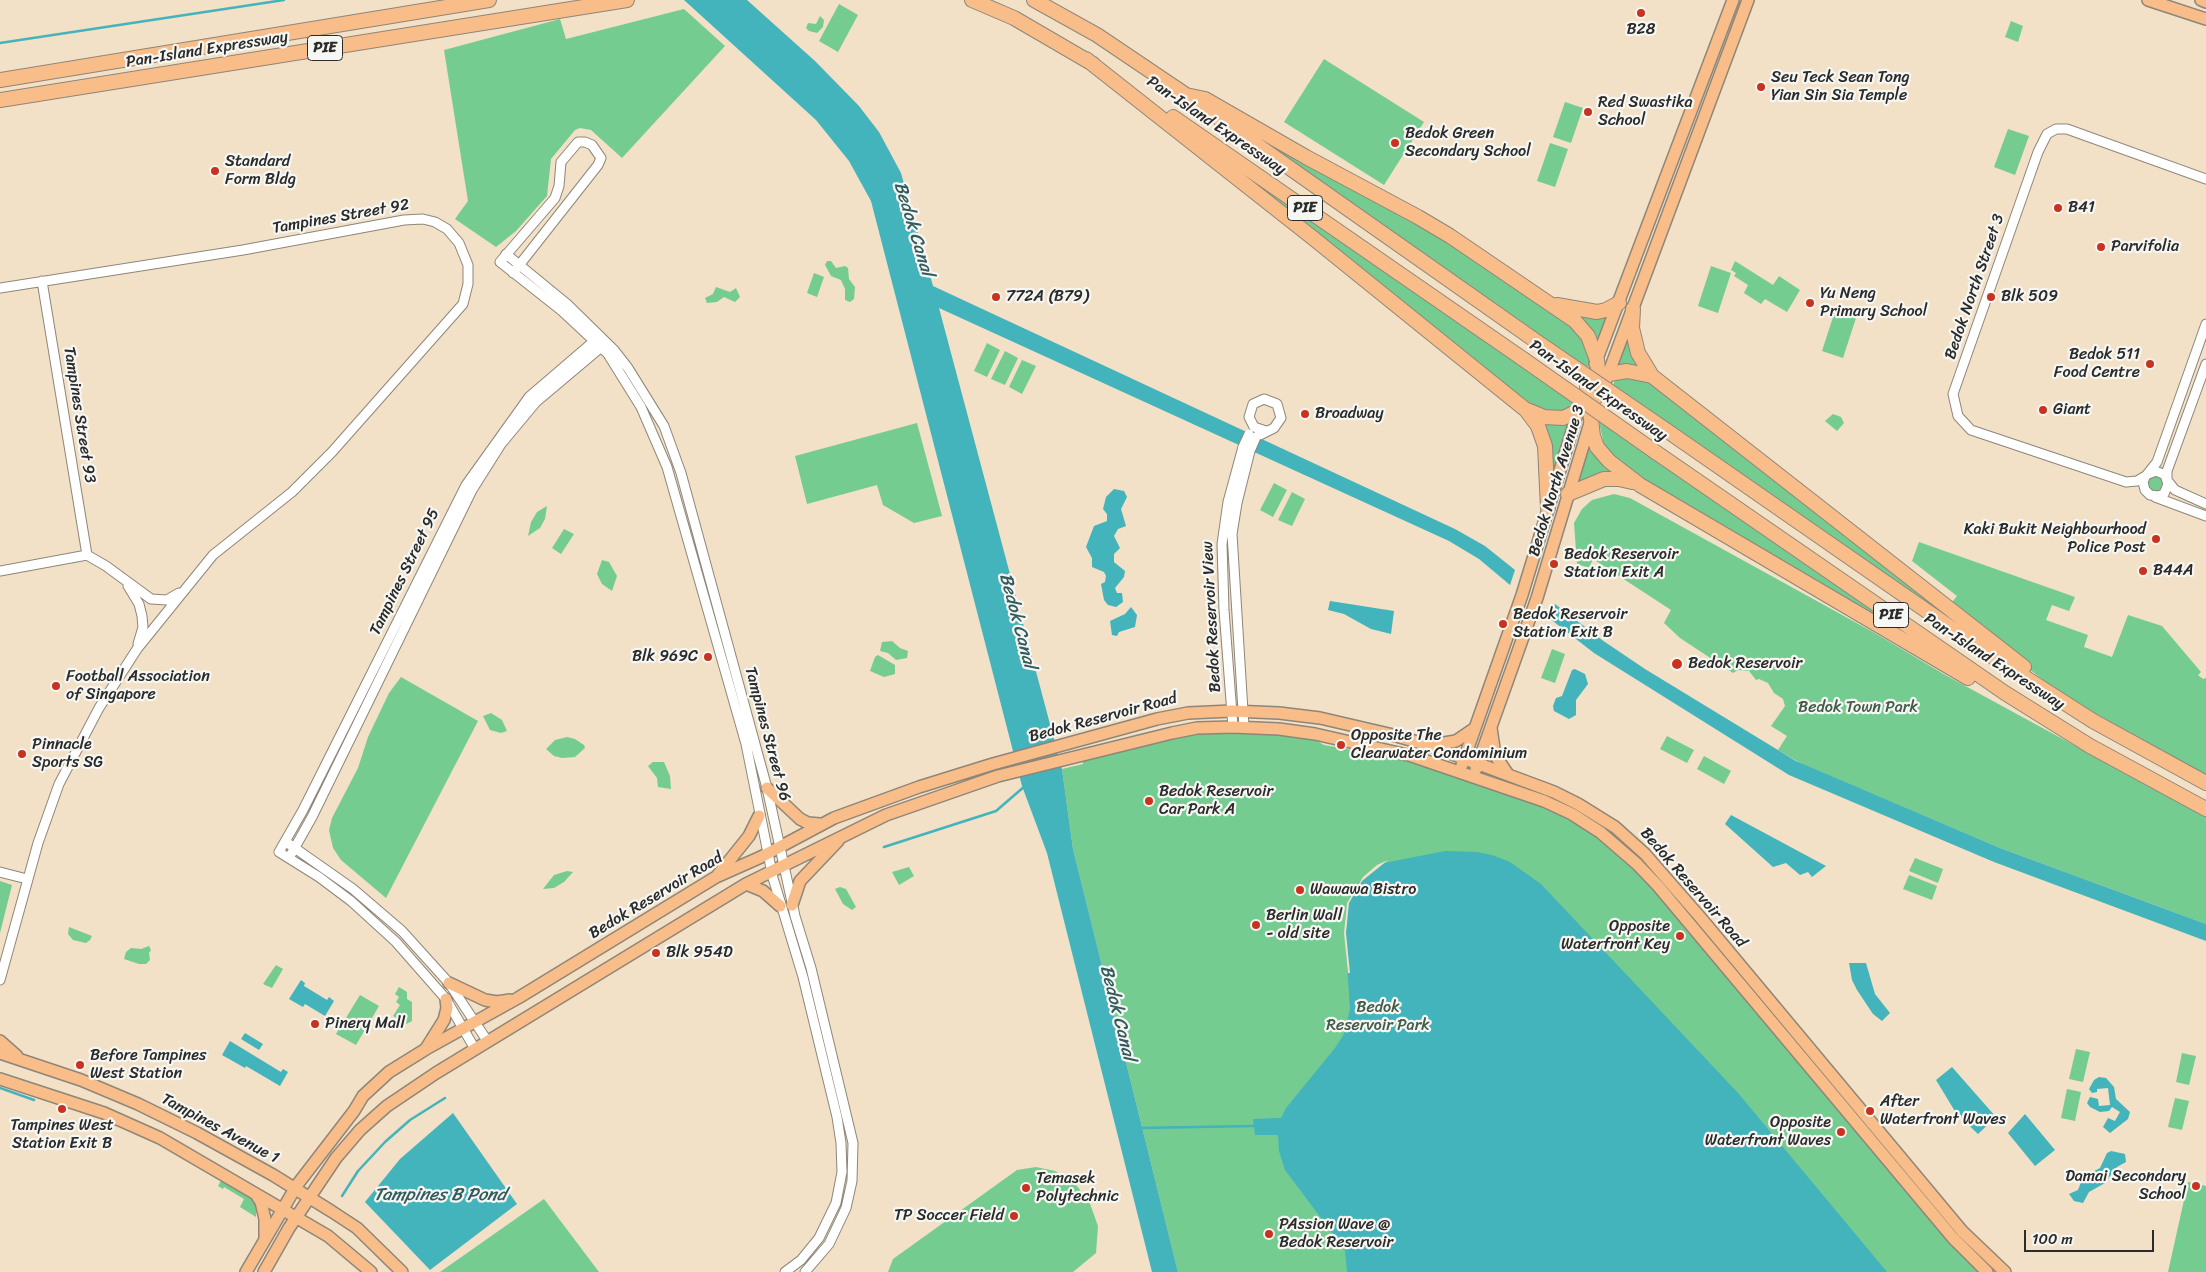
<!DOCTYPE html>
<style>
body{margin:0}
#map{position:relative;width:2206px;height:1272px;overflow:hidden;background:#f2e0c7;font-family:Sriracha,sans-serif}
canvas{display:block}
.scale{position:absolute;left:2024px;top:1230px;width:130px;height:22px;box-sizing:border-box;border:2px solid #2b2b2b;border-top:0;padding-left:6px;font-size:15px;line-height:18px;white-space:nowrap;color:#2b2b2b;-webkit-text-stroke:4px #f6f6f2;paint-order:stroke}
</style>
<div id="map">
<canvas width="2206" height="1272"></canvas>
<div class="scale">100 m</div>
</div>
<script>
const g = document.querySelector('canvas').getContext('2d');
g.lineJoin = 'round';
function fillPath(path, color) {
  g.fillStyle = color;
  g.fill(path, 'evenodd');
}
function toPath(rows) {
  const path = new Path2D();
  for (const r of rows) {
    path.moveTo(r[0], r[1]);
    for (let i = 2; i < r.length; i += 2) path.lineTo(r[i], r[i + 1]);
  }
  return path;
}
function trace(path, color, width, dash) {
  g.strokeStyle = color;
  g.lineWidth = width;
  g.lineCap = dash ? 'butt' : 'round';
  g.setLineDash(dash || []);
  g.stroke(path);
}
function drawText(font, color, halo, rows, align = 'center') {
  g.font = font + ' Sriracha,sans-serif';
  g.lineWidth = 4.5;
  g.setLineDash([]);
  g.textBaseline = 'middle';
  g.strokeStyle = halo;
  g.fillStyle = color;
  for (const [text, x, y, turn = 0] of rows) {
    g.save();
    g.translate(x, y);
    g.rotate((+turn || 0) * Math.PI / 180);
    g.textAlign = isNaN(turn) ? turn : align;
    if (halo) g.strokeText(text, 0, 0);
    g.fillText(text, 0, 0);
    g.restore();
  }
}
fillPath(toPath([
 [839,4,858,15,838,52,819,41],
 [684,9,725,46,622,158,591,130,580,128,575,130,551,159,547,196,516,231,496,247,455,219,468,201,444,50,560,19,566,39],
 [820,16,824,20,823,27,817,33,809,31,806,28,808,23,816,24],
 [2011,21,2023,26,2018,42,2005,37],
 [1324,59,1424,122,1384,185,1284,122],
 [1141,95,1576,397,1572,406,1577,412,1549,506,1538,426],
 [1205,100,1569,308,1618,303,1584,374],
 [1565,102,1583,108,1571,143,1553,137],
 [2008,129,2029,136,2015,175,1994,167],
 [1550,143,1568,149,1555,187,1537,181],
 [827,261,831,261,836,268,845,266,848,268,849,279,855,287,854,299,850,302,845,300,845,289,841,280,831,276,825,265],
 [1735,261,1773,285,1779,276,1800,290,1787,312,1765,299,1761,304,1744,293,1748,285,1734,276,1736,273,1731,270],
 [1711,266,1731,273,1718,313,1698,306],
 [814,273,824,277,817,297,807,293],
 [716,287,730,292,736,288,740,297,735,302,724,297,717,302,707,303,705,298,713,294],
 [1633,310,1642,363,1893,566,2091,719,1610,392,1618,373,1609,374],
 [1835,311,1856,318,1843,358,1822,351],
 [987,343,1000,350,987,377,974,371],
 [1005,351,1018,358,1005,385,991,379],
 [1022,360,1036,366,1022,394,1009,387],
 [1833,414,1841,417,1844,423,1837,431,1825,421],
 [1602,415,1989,689,1847,606,1626,480,1568,494,1590,424,1597,447,1603,440,1599,422],
 [917,423,942,516,914,523,883,505,877,485,807,504,795,456],
 [2161,473,2167,490,2150,495,2144,478],
 [1274,483,1287,490,1273,517,1260,510],
 [1292,492,1305,499,1292,526,1278,520],
 [1614,494,1630,498,1873,632,1947,676,2206,817,2206,924,2000,848,1802,764,1778,750,1787,736,1771,726,1785,706,1783,699,1774,693,1768,683,1759,679,1756,680,1749,671,1738,670,1733,673,1680,638,1664,623,1671,610,1593,559,1589,568,1577,564,1574,523,1582,509,1592,500],
 [547,506,545,519,540,528,528,536,531,522,537,512],
 [564,529,574,534,561,554,552,548],
 [1919,542,2075,597,2069,611,2052,605,2046,620,2088,635,2084,647,2112,657,2128,615,2162,626,2201,672,2198,675,2203,679,2206,678,2206,779,2094,720,1949,606,1957,596,1912,561],
 [602,560,609,562,617,576,612,591,602,584,597,574],
 [892,641,900,648,908,651,907,658,896,660,888,653,880,651,882,642],
 [1552,649,1565,654,1555,683,1541,678],
 [878,655,895,665,895,674,884,677,870,671,875,657],
 [401,677,478,721,386,898,341,860,333,848,329,830,332,818,358,768,368,737,389,693],
 [491,713,502,720,507,731,501,733,490,730,483,716],
 [1232,730,1309,736,1324,745,1364,752,1388,752,1570,816,1597,834,1636,869,1951,1245,1980,1272,1178,1272,1073,849,1062,769,1083,764,1082,758,1173,736],
 [1667,736,1694,750,1687,763,1660,749],
 [567,737,575,739,584,745,585,748,575,757,562,758,554,756,546,749,555,740],
 [1704,756,1731,771,1724,784,1697,769],
 [653,762,664,762,670,776,671,789,658,787,657,778,648,766],
 [1915,858,1943,869,1938,883,1909,871],
 [909,867,914,876,899,885,892,872],
 [567,871,573,872,564,882,554,888,543,889,554,875],
 [1909,875,1937,886,1932,900,1903,889],
 [0,881,12,885,0,933],
 [840,887,846,889,856,907,852,910,843,904,835,889],
 [69,927,92,936,90,940,86,943,73,940,68,934],
 [149,946,151,950,149,953,150,960,146,964,139,964,124,959,126,952,131,948,141,949],
 [276,965,283,969,272,988,263,984],
 [399,987,407,992,407,999,412,1002,412,1021,406,1024,393,1016,400,1005,396,1002,399,997,395,994],
 [360,995,379,1006,356,1045,336,1034],
 [2076,1049,2090,1052,2083,1082,2069,1079],
 [2182,1053,2196,1056,2189,1085,2176,1082],
 [2067,1089,2081,1092,2075,1121,2061,1118],
 [2175,1098,2189,1101,2182,1130,2168,1127],
 [1036,1167,1055,1171,1072,1180,1089,1201,1098,1226,1096,1253,1073,1272,888,1272,893,1259,1017,1170],
 [221,1181,256,1201,256,1217,240,1207,244,1199,224,1187,223,1189,218,1186],
 [2188,1182,2206,1186,2206,1272,2168,1272],
 [544,1199,599,1272,440,1272]
]), '#75cc91');
fillPath(toPath([
 [684,0,747,0,815,61,859,106,879,132,901,173,933,286,1455,529,1485,546,1515,570,1510,585,1479,559,1449,541,939,308,1062,769,1073,849,1178,1272,1152,1272,1047,853,1022,786,871,201,849,161,816,120],
 [1114,489,1124,491,1127,497,1121,509,1126,526,1118,529,1114,536,1120,548,1114,554,1114,562,1125,571,1124,577,1115,588,1117,593,1122,593,1123,602,1116,607,1108,605,1104,600,1101,584,1105,582,1106,576,1104,572,1092,567,1092,558,1086,547,1094,526,1107,521,1107,514,1103,509,1106,497],
 [1330,601,1394,611,1391,634,1371,629,1344,614,1328,610],
 [1555,604,1602,640,1645,669,1796,761,2000,848,2206,924,2206,941,1994,862,1789,775,1594,653,1549,618],
 [1131,607,1137,615,1135,627,1119,632,1117,636,1112,635,1110,621,1125,614],
 [1575,669,1585,674,1588,684,1576,700,1576,715,1569,719,1554,711,1553,706,1556,698,1562,696,1572,670],
 [1731,815,1826,866,1812,877,1808,872,1800,875,1786,863,1773,867,1725,824],
 [1445,851,1476,852,1492,855,1510,862,1541,884,1738,1093,1887,1272,1347,1272,1345,1250,1285,1170,1279,1151,1278,1135,1255,1135,1253,1119,1281,1118,1286,1108,1335,1048,1344,1034,1350,1009,1345,934,1347,903,1359,882,1384,863],
 [1849,963,1866,963,1875,994,1890,1013,1882,1021,1873,1014,1857,990,1852,980],
 [301,980,305,983,304,986,327,1000,329,997,334,1001,325,1016,305,1004,303,1007,289,999],
 [245,1033,263,1044,259,1050,241,1039],
 [230,1041,281,1072,283,1069,288,1072,280,1086,246,1066,245,1068,222,1055],
 [1952,1067,1996,1117,1978,1134,1956,1113,1936,1080],
 [2099,1077,2106,1078,2114,1087,2116,1099,2130,1112,2128,1119,2110,1133,2103,1127,2108,1118,2115,1121,2120,1112,2112,1107,2109,1111,2100,1112,2090,1107,2087,1103,2090,1097,2098,1099,2099,1106,2110,1105,2108,1088,2097,1089,2097,1092,2092,1093,2089,1089,2094,1080],
 [453,1113,517,1204,430,1270,365,1202,400,1159],
 [2025,1114,2055,1150,2035,1166,2008,1133],
 [2111,1151,2125,1154,2126,1162,2117,1167,2105,1183,2089,1192,2083,1203,2074,1201,2069,1194,2078,1190,2083,1177,2100,1168,2107,1153]
]), '#43b3bc');
fillPath(toPath([
 [1388,860,1362,881,1349,903,1346,933,1350,973,1348,973,1344,933,1347,903,1363,877,1377,865]
]), '#f2e0c7');
trace(toPath([
 [0,43,284,0],
 [884,847,996,811,1025,786],
 [0,1088,34,1100],
 [1140,1128,1254,1126],
 [342,1196,358,1171,385,1142,410,1120,445,1098]
]), '#43b3bc', 2.5);
const minor = toPath([
 [506,254,567,304,614,350,628,368,664,426,681,473,767,788,795,916,811,968,853,1143,852,1181,846,1208,829,1244,805,1272],
 [513,273,598,165,601,158,592,145,585,142,578,142,561,162,559,186,555,198,500,262,562,311,608,354,641,407,667,467,746,744,773,878,803,977,837,1117,841,1143,842,1172,836,1203,819,1238,801,1260,785,1272],
 [42,281,87,555],
 [0,288,243,250,404,220,423,219,435,222,447,229,459,243,468,265,468,284,463,304,332,452,292,492,213,555,137,649,99,708,59,784,38,843,0,980],
 [1256,437,1274,428,1281,418,1277,404,1264,399,1253,404,1249,417,1254,427,1266,431],
 [2148,474,2156,471,2165,475,2168,484,2164,494,2158,496,2150,495,2145,490,2143,482,2145,477,2157,462,2206,324],
 [2147,475,2137,481,2126,482,1971,430,1958,416,1953,394,2038,152,2047,134,2056,129,2067,129,2206,179],
 [2167,479,2167,471,2206,364],
 [2167,480,2175,490,2206,504],
 [2155,497,2206,516],
 [0,571,87,555,106,566,151,599,167,600,179,593],
 [128,586,139,604,142,616,143,627,138,644],
 [1233,727,1224,610,1222,544,1228,502,1243,447],
 [1244,727,1232,534,1237,503,1250,451],
 [289,844,353,889,402,931,449,983,488,1042],
 [289,858,312,817,472,490,501,444,536,402,606,343],
 [0,872,27,879],
 [475,1049,446,999,396,942,351,901,319,877,279,852,303,810,466,485,529,397,599,337]
]);
const major = toPath([
 [2148,0,2206,19],
 [2201,0,2206,2],
 [1595,364,1733,0],
 [1606,380,1748,0],
 [1491,728,1495,755,1507,773],
 [1432,745,1456,741,1475,728],
 [1462,765,1522,595,1579,408],
 [1476,769,1537,598,1590,423],
 [767,788,800,819,808,823,820,824],
 [717,876,749,836,759,816],
 [746,884,763,891,780,906],
 [792,905,800,881,838,841],
 [449,983,485,1000,497,1002,510,1000],
 [0,1041,17,1056],
 [427,1047,444,1020,447,1008,446,999],
 [0,1053,81,1080,138,1104,197,1133,273,1175,331,1211,357,1228,402,1272],
 [0,1079,104,1113,160,1138,328,1236,371,1272],
 [257,1196,261,1202,265,1219,265,1238],
 [246,1272,297,1185,354,1111,363,1096,389,1072,426,1049,518,998,716,877,761,857,834,818,919,787,993,764,1157,719,1188,713,1232,711,1279,713,1320,718,1389,734,1428,745,1554,792,1578,804,1615,827,1645,854,1700,917,1962,1231,2005,1272],
 [264,1272,289,1228,336,1158,360,1130,387,1106,436,1073,746,884,886,815,998,776,1172,733,1197,728,1233,727,1279,729,1315,734,1412,756,1544,801,1572,814,1600,832,1637,864,1658,886,1953,1238,1987,1272]
]);
const highway = toPath([
 [972,0,1014,18,1093,64],
 [1034,0,1097,35,1186,95,1533,339],
 [1086,59,1313,238,1526,410,1538,426,1545,446,1548,508],
 [0,80,489,0],
 [1186,95,1205,99,1306,157,1418,217,1450,236,1575,321,1588,336,1597,360,1601,393,1578,411,1563,418,1544,417,1527,410],
 [0,100,627,0],
 [1173,117,1523,359],
 [1557,305,1597,312,1606,310,1619,303],
 [1633,309,1632,328,1638,353,1652,376,2024,667],
 [1652,376,1627,371,1609,374,1587,386,1593,436,1597,447,1609,461,1640,485,1968,678],
 [1666,430,1993,657,2093,721,2206,783],
 [1654,451,2005,693,2090,746,2206,809],
 [1568,494,1604,479,1619,479,1632,482]
]);
trace(minor, '#8e8679', 11);
trace(major, '#8e8679', 14);
trace(highway, '#8e8679', 16);
trace(minor, '#fff', 9);
trace(major, '#f8bd89', 11);
trace(highway, '#f8bd89', 14);
const minorBridge = toPath([
 [1243,447,1249,434],
 [1250,451,1256,437]
]);
const highwayBridge = toPath([
 [1533,339,1666,430],
 [1523,359,1654,451]
]);
trace(minorBridge, '#8e8679', 11, []);
trace(highwayBridge, '#8e8679', 16, []);
trace(minorBridge, '#fff', 9);
trace(highwayBridge, '#f8bd89', 14);
for (const [x, y, r, color] of [
 [1641,13,5,"#c8321e"],
 [1761,87,5,"#c8321e"],
 [1588,112,5,"#c8321e"],
 [1395,143,5,"#c8321e"],
 [215,171,5,"#c8321e"],
 [2058,208,5,"#c8321e"],
 [2101,247,5,"#c8321e"],
 [996,297,5,"#c8321e"],
 [1991,297,5,"#c8321e"],
 [1810,303,5,"#c8321e"],
 [2150,364,5,"#c8321e"],
 [2043,410,5,"#c8321e"],
 [1305,414,5,"#c8321e"],
 [2156,539,5,"#c8321e"],
 [1554,564,5,"#c8321e"],
 [2143,571,5,"#c8321e"],
 [1503,624,5,"#c8321e"],
 [708,657,5,"#c8321e"],
 [1677,664,6,"#c8321e"],
 [56,686,5,"#c8321e"],
 [1341,745,5,"#c8321e"],
 [22,754,5,"#c8321e"],
 [1149,801,5,"#c8321e"],
 [1300,890,5,"#c8321e"],
 [1256,925,5,"#c8321e"],
 [1680,936,5,"#c8321e"],
 [656,953,5,"#c8321e"],
 [315,1024,5,"#c8321e"],
 [80,1065,5,"#c8321e"],
 [62,1109,5,"#c8321e"],
 [1870,1111,5,"#c8321e"],
 [1841,1132,5,"#c8321e"],
 [2196,1186,5,"#c8321e"],
 [1026,1188,5,"#c8321e"],
 [1014,1216,5,"#c8321e"],
 [1269,1234,5,"#c8321e"]
]) {
  const dot = new Path2D();
  dot.arc(x, y, r, 0, 2 * Math.PI);
  g.fillStyle = color;
  g.fill(dot);
  trace(dot, '#f6f6f2', 2);
}
for (const [x, y, w] of [
 [325,48,35],
 [1305,208,35],
 [1891,615,35]
]) {
  const box = new Path2D();
  box.roundRect(x - w / 2, y - 12.5, w, 25, 4);
  g.fillStyle = '#f6f6f2';
  g.fill(box);
  trace(box, '#2b2b2b', 1);
}
drawText('bold 15px', '#2b2b2b', null, [
 ["PIE",325,48],
 ["PIE",1305,208],
 ["PIE",1891,615]
]);
drawText('16px', '#2b2b2b', '#f6f6f2', [
 ["B28",1641,30,"center"],
 ["Seu Teck Sean Tong",1771,78],
 ["Yian Sin Sia Temple",1771,96],
 ["Red Swastika",1598,103],
 ["School",1598,121],
 ["Bedok Green",1405,134],
 ["Secondary School",1405,152],
 ["Standard",225,162],
 ["Form Bldg",225,180],
 ["B41",2068,208],
 ["Parvifolia",2111,247],
 ["Yu Neng",1820,294],
 ["Primary School",1820,312],
 ["772A (B79)",1006,297],
 ["Blk 509",2001,297],
 ["Bedok 511",2140,355,"right"],
 ["Food Centre",2140,373,"right"],
 ["Giant",2053,410],
 ["Broadway",1315,414],
 ["Kaki Bukit Neighbourhood",2146,530,"right"],
 ["Police Post",2146,548,"right"],
 ["Bedok Reservoir",1564,555],
 ["Station Exit A",1564,573],
 ["B44A",2153,571],
 ["Bedok Reservoir",1513,615],
 ["Station Exit B",1513,633],
 ["Blk 969C",698,657,"right"],
 ["Bedok Reservoir",1688,664],
 ["Football Association",66,677],
 ["of Singapore",66,695],
 ["Opposite The",1351,736],
 ["Clearwater Condominium",1351,754],
 ["Pinnacle",32,745],
 ["Sports SG",32,763],
 ["Bedok Reservoir",1159,792],
 ["Car Park A",1159,810],
 ["Wawawa Bistro",1310,890],
 ["Berlin Wall",1266,916],
 ["- old site",1266,934],
 ["Opposite",1670,927,"right"],
 ["Waterfront Key",1670,945,"right"],
 ["Blk 954D",666,953],
 ["Pinery Mall",325,1024],
 ["Before Tampines",90,1056],
 ["West Station",90,1074],
 ["After",1880,1102],
 ["Waterfront Waves",1880,1120],
 ["Opposite",1831,1123,"right"],
 ["Waterfront Waves",1831,1141,"right"],
 ["Tampines West",62,1126,"center"],
 ["Station Exit B",62,1144,"center"],
 ["Damai Secondary",2186,1177,"right"],
 ["School",2186,1195,"right"],
 ["Temasek",1036,1179],
 ["Polytechnic",1036,1197],
 ["TP Soccer Field",1004,1216,"right"],
 ["PAssion Wave @",1279,1225],
 ["Bedok Reservoir",1279,1243]
], 'left');
drawText('16px', '#2b2b2b', '#f6f6f2', [
 ["Pan-Island Expressway",207,50,-9],
 ["Pan-Island Expressway",1216,126,34],
 ["Tampines Street 92",341,217,-10],
 ["Bedok North Street 3",1975,287,-71],
 ["Pan-Island Expressway",1598,391,35],
 ["Tampines Street 93",79,415,81],
 ["Bedok North Avenue 3",1557,481,-73],
 ["Tampines Street 95",405,572,-64],
 ["Bedok Reservoir View",1212,617,-93],
 ["Pan-Island Expressway",1994,662,33],
 ["Bedok Reservoir Road",1103,718,-15],
 ["Tampines Street 96",767,734,75],
 ["Bedok Reservoir Road",1693,888,49],
 ["Bedok Reservoir Road",656,896,-31],
 ["Tampines Avenue 1",220,1129,28]
]);
drawText('16px', '#415b4a', '#f6f6f2', [
 ["Bedok Town Park",1858,708],
 ["Bedok",1378,1008],
 ["Reservoir Park",1378,1026]
]);
drawText('italic 18px', '#335b5e', '#f6f6f2', [
 ["Bedok Canal",913,229,73],
 ["Bedok Canal",1017,621,75],
 ["Bedok Canal",1117,1013,76],
 ["Tampines B Pond",440,1195]
]);
</script>
